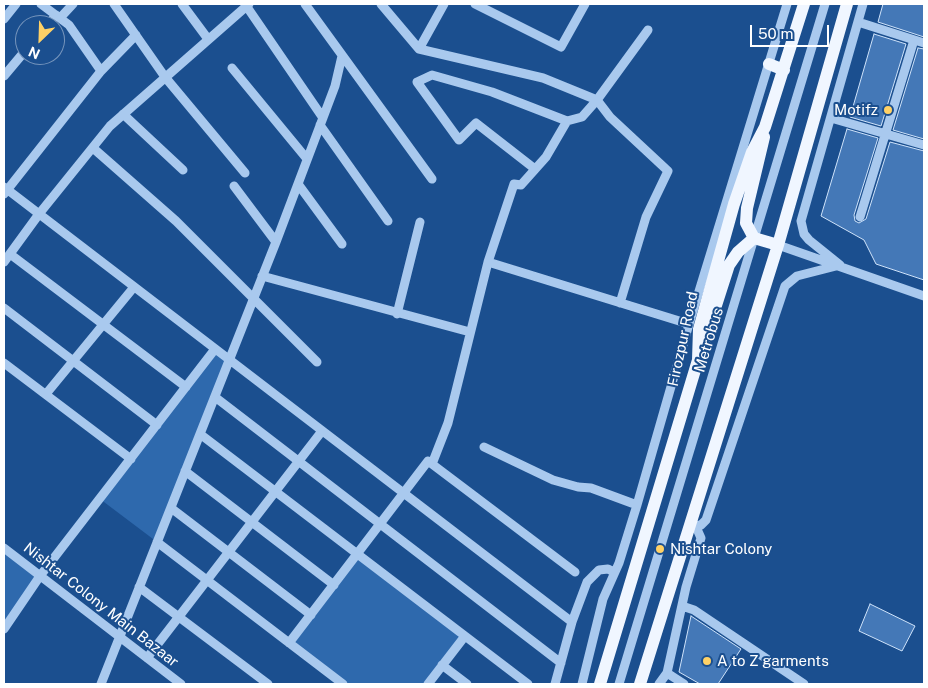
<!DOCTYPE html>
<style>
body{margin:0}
#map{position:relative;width:928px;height:688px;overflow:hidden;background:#1b4f8f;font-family:"Public Sans",sans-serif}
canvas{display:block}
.frame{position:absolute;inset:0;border:5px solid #fff;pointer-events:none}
.north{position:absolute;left:15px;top:15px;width:50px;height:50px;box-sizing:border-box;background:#1b4f8f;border:1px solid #7695bc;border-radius:50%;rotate:204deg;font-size:14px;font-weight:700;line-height:20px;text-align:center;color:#fff}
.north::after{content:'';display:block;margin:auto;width:18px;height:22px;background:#ffd166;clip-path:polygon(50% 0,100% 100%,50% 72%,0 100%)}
.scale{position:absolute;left:750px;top:25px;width:79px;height:22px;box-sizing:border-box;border:2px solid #fff;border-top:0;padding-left:6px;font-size:15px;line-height:18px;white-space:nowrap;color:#fff;-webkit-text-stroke:4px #1b4f8f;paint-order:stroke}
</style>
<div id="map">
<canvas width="928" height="688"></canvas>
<div class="frame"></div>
<div class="north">N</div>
<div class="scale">50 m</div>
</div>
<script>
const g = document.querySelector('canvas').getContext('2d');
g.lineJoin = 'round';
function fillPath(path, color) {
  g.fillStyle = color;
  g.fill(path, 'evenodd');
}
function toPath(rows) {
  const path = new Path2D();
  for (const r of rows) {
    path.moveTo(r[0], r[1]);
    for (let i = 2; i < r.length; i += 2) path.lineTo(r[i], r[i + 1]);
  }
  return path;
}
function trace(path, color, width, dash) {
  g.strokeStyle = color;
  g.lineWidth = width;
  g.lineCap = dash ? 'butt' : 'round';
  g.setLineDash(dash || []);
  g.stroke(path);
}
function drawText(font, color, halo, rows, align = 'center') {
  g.font = font + ' "Public Sans",sans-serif';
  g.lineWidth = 4;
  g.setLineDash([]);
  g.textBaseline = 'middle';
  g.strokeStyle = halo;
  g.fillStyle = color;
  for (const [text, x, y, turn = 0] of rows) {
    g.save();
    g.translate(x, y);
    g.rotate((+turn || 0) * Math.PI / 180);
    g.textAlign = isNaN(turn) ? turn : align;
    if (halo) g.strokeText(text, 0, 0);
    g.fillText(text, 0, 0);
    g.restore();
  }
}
fillPath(toPath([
 [215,349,230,361,157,542,100,499],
 [4,548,40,576,4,629],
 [356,555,465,636,428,684,343,684,289,643]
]), '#2e69ad');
const building = toPath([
 [883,4,924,4,924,37,878,22,883,4],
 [874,34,906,44,881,126,850,117,874,34],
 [918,48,924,49,924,139,893,130,918,48],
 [847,129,878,138,854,215,855,221,859,223,866,219,890,142,924,151,924,280,876,264,864,240,821,216,847,129],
 [870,604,915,626,902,651,859,631,870,604],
 [691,616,741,649,718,684,700,684,679,672,691,616]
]);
fillPath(building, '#4478b7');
trace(building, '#cfe3fa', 1);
trace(toPath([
 [41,4,69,25,101,71,136,35],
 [114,4,165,77,245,173],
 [182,4,208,39],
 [245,4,323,118],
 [305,4,432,179],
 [381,4,419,49,543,78,597,100,610,117,668,171,646,217,620,303],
 [475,4,561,47,585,4],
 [60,18,73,4],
 [4,19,16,4],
 [858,22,924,43],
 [48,25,56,15],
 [419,49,444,4],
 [232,68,307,159],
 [4,76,25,51],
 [123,114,183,170],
 [831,118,924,145],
 [320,125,388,221],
 [93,148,176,221,317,362],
 [535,169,476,123,459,140,417,82,432,75,492,92,567,121],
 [298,184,342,244],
 [234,186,276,242],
 [4,187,572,622],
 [4,194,101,71],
 [860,217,914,40],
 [778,245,924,296],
 [10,254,186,387],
 [4,262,39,214,110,126,249,4],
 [488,262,689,324],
 [840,265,809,240,804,234,801,221,863,4],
 [262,276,470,332],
 [4,308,157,425],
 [397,314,420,222],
 [4,363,131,459],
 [46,394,134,287],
 [215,397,561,663],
 [200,434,528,684],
 [484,447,553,480,578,487,591,488,637,505],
 [432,464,448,423,488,262,514,184,521,185,546,157,567,121,582,117,597,100,648,30],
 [185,471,334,585],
 [171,508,311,615],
 [690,526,701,525,706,520,785,286,797,276,840,265],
 [157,542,343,684],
 [4,548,181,684],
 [139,587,268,684],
 [682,606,694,610,804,684],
 [4,629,40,576,215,349],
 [289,643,428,461,575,572],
 [147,658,322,431],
 [442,665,467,684],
 [667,673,684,684],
 [101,684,276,242,335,86,342,56],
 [428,684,465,636],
 [555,684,572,622,587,582,599,570,608,569,614,572],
 [582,684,603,599,619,563,637,505,689,324,787,4],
 [619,684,825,4],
 [659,684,667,673,686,587,701,538,697,529,690,526]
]), '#a9c9ee', 9);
trace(toPath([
 [769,64,784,70],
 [764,137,747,208,746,223,754,238,778,245],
 [703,346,729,265,738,252,754,238],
 [600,684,698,360,699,329,734,204,752,152,765,127,804,4],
 [640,684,778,245,847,4]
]), '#f0f6ff', 12);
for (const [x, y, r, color] of [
 [888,110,5,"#ffd166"],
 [660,549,5,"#ffd166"],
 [707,661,5,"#ffd166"]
]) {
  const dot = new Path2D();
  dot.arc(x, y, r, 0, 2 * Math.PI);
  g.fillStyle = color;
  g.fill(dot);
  trace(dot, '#1b4f8f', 2);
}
drawText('15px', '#fff', '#1b4f8f', [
 ["Motifz",878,110,"right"],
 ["Nishtar Colony",670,549],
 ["A to Z garments",717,661]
], 'left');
drawText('15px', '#fff', '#1b4f8f', [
 ["Firozpur Road",683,339,-78],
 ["Metrobus",709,340,-73],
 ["Nishtar Colony Main Bazaar",101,605,38]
]);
</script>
